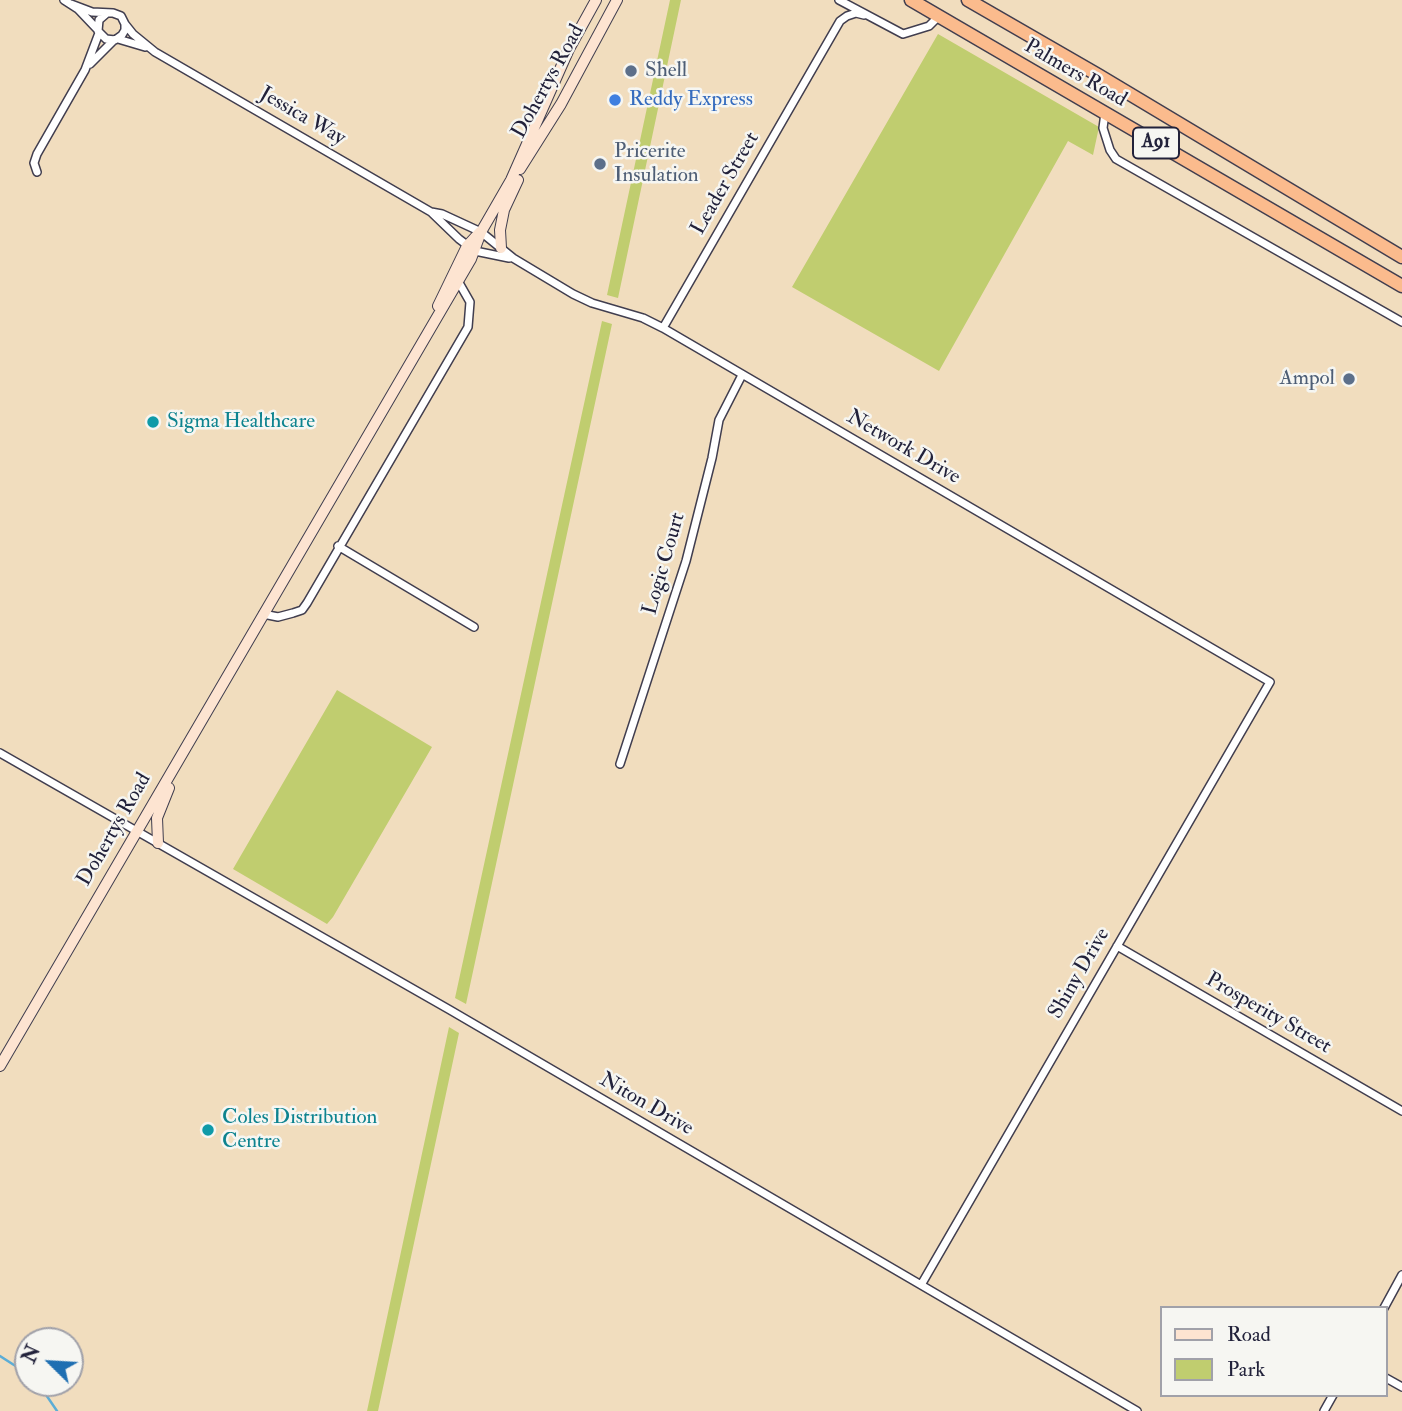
<!DOCTYPE html>
<style>
body{margin:0}
#map{position:relative;width:1402px;height:1411px;overflow:hidden;background:#f1ddbe;font-family:"IM FELL Double Pica",serif}
canvas{display:block}
.legend{position:absolute;left:1160px;top:1306px;width:228px;height:91px;box-sizing:border-box;background:#f6f6f2;border:2px solid #a1a1a9;margin:0;padding:9px 12px;list-style:none;font-size:21px;color:#22223b}
.legend li{display:flex;align-items:center;gap:14px;height:35px}
.legend b{width:35px;border:2px solid #a1a1a9}
.north{position:absolute;left:14px;top:1327px;width:70px;height:70px;box-sizing:border-box;background:#f6f6f2;border:2px solid #a1a1a9;border-radius:50%;rotate:294deg;font-size:19px;font-weight:700;line-height:28px;text-align:center;color:#22223b}
.north::after{content:'';display:block;margin:auto;width:24px;height:32px;background:#1f6fb2;clip-path:polygon(50% 0,100% 100%,50% 72%,0 100%)}
</style>
<div id="map">
<canvas width="1402" height="1411"></canvas>
<ul class="legend">
<li><b style="height:9px;background:#fde4d1"></b>Road</li>
<li><b style="height:19px;background:#c0cd6f"></b>Park</li>
</ul>
<div class="north">N</div>
</div>
<script>
const g = document.querySelector('canvas').getContext('2d');
g.lineJoin = 'round';
function fillPath(path, color) {
  g.fillStyle = color;
  g.fill(path, 'evenodd');
}
function toPath(rows) {
  const path = new Path2D();
  for (const r of rows) {
    path.moveTo(r[0], r[1]);
    for (let i = 2; i < r.length; i += 2) path.lineTo(r[i], r[i + 1]);
  }
  return path;
}
function trace(path, color, width, dash) {
  g.strokeStyle = color;
  g.lineWidth = width;
  g.lineCap = dash ? 'butt' : 'round';
  g.setLineDash(dash || []);
  g.stroke(path);
}
function drawText(font, color, halo, rows, align = 'center') {
  g.font = font + ' "IM FELL Double Pica",serif';
  g.lineWidth = 5;
  g.setLineDash([]);
  g.textBaseline = 'middle';
  g.strokeStyle = halo;
  g.fillStyle = color;
  for (const [text, x, y, turn = 0] of rows) {
    g.save();
    g.translate(x, y);
    g.rotate((+turn || 0) * Math.PI / 180);
    g.textAlign = isNaN(turn) ? turn : align;
    if (halo) g.strokeText(text, 0, 0);
    g.fillText(text, 0, 0);
    g.restore();
  }
}
fillPath(toPath([
 [670,0,681,0,618,298,607,295],
 [938,34,1099,127,1093,155,1068,141,939,371,792,287],
 [602,321,612,324,466,1004,455,998],
 [337,690,432,747,333,917,327,924,233,869],
 [449,1027,459,1033,378,1411,367,1411]
]), '#c0cd6f');
trace(toPath([
 [0,1356,28,1374],
 [38,1383,57,1411]
]), '#5cadd6', 2.5);
const street = toPath([
 [64,0,78,9,98,30],
 [839,0,903,34,929,26,938,17],
 [71,4,92,12,113,13,121,16,125,24,125,30,122,35,115,40,106,39,98,31,99,20,107,13],
 [125,24,133,34,155,52,431,212,459,239,475,251,509,258],
 [118,39,145,47],
 [90,64,114,40],
 [1105,113,1103,128,1110,150,1116,159,1402,322],
 [37,172,34,163,37,154,85,70,99,33],
 [431,212,442,214,481,232,513,258,573,294,592,303,643,318,663,328,1270,682,921,1285],
 [663,328,840,21,847,16,856,13,864,15],
 [338,546,474,627],
 [263,614,278,617,293,613,302,610,307,603,468,327,470,302,458,281],
 [0,753,450,1010,1137,1411],
 [620,764,686,561,712,458,719,420,742,375],
 [1117,946,1402,1111],
 [1384,1308,1402,1275],
 [1386,1378,1402,1387],
 [1324,1411,1333,1395]
]);
const secondary = toPath([
 [520,169,561,104,617,0],
 [501,248,500,230,504,210,518,180],
 [438,306,467,246,480,232],
 [158,843,157,818,169,788],
 [0,1066,471,259,481,232,511,180,569,49,596,0]
]);
const highway = toPath([
 [911,0,1402,286],
 [968,0,1098,75,1402,257]
]);
trace(street, '#413e4f', 10);
trace(secondary, '#413e4f', 12);
trace(highway, '#413e4f', 15);
trace(street, '#fff', 7);
trace(secondary, '#fde4d1', 10);
trace(highway, '#fbbb8d', 12);
for (const [x, y, r, color] of [
 [631,71,7,"#5c6f8a"],
 [615,100,7,"#3f7fe0"],
 [600,164,7,"#5c6f8a"],
 [1349,379,7,"#5c6f8a"],
 [153,422,7,"#0f9aa8"],
 [208,1130,7,"#0f9aa8"]
]) {
  const dot = new Path2D();
  dot.arc(x, y, r, 0, 2 * Math.PI);
  g.fillStyle = color;
  g.fill(dot);
  trace(dot, '#f6f6f2', 2.5);
}
for (const [x, y, w] of [
 [1156,143,46]
]) {
  const box = new Path2D();
  box.roundRect(x - w / 2, y - 15.5, w, 31, 5);
  g.fillStyle = '#f6f6f2';
  g.fill(box);
  trace(box, '#22223b', 2);
}
drawText('bold 19px', '#22223b', null, [
 ["A91",1156,143]
]);
drawText('21px', '#4e5e75', '#f6f6f2', [
 ["Shell",645,71],
 ["Pricerite",614,152],
 ["Insulation",614,176],
 ["Ampol",1335,379,"right"]
], 'left');
drawText('21px', '#22223b', '#f6f6f2', [
 ["Palmers Road",1075,74,30],
 ["Dohertys Road",549,82,-61],
 ["Jessica Way",302,117,30],
 ["Leader Street",726,184,-60],
 ["Network Drive",903,448,30],
 ["Logic Court",665,564,-74],
 ["Dohertys Road",115,830,-60],
 ["Shiny Drive",1080,974,-60],
 ["Prosperity Street",1268,1014,30],
 ["Niton Drive",646,1105,30]
]);
drawText('21px', '#366cbe', '#f6f6f2', [
 ["Reddy Express",629,100]
], 'left');
drawText('21px', '#0d838f', '#f6f6f2', [
 ["Sigma Healthcare",167,422],
 ["Coles Distribution",222,1118],
 ["Centre",222,1142]
], 'left');
</script>
